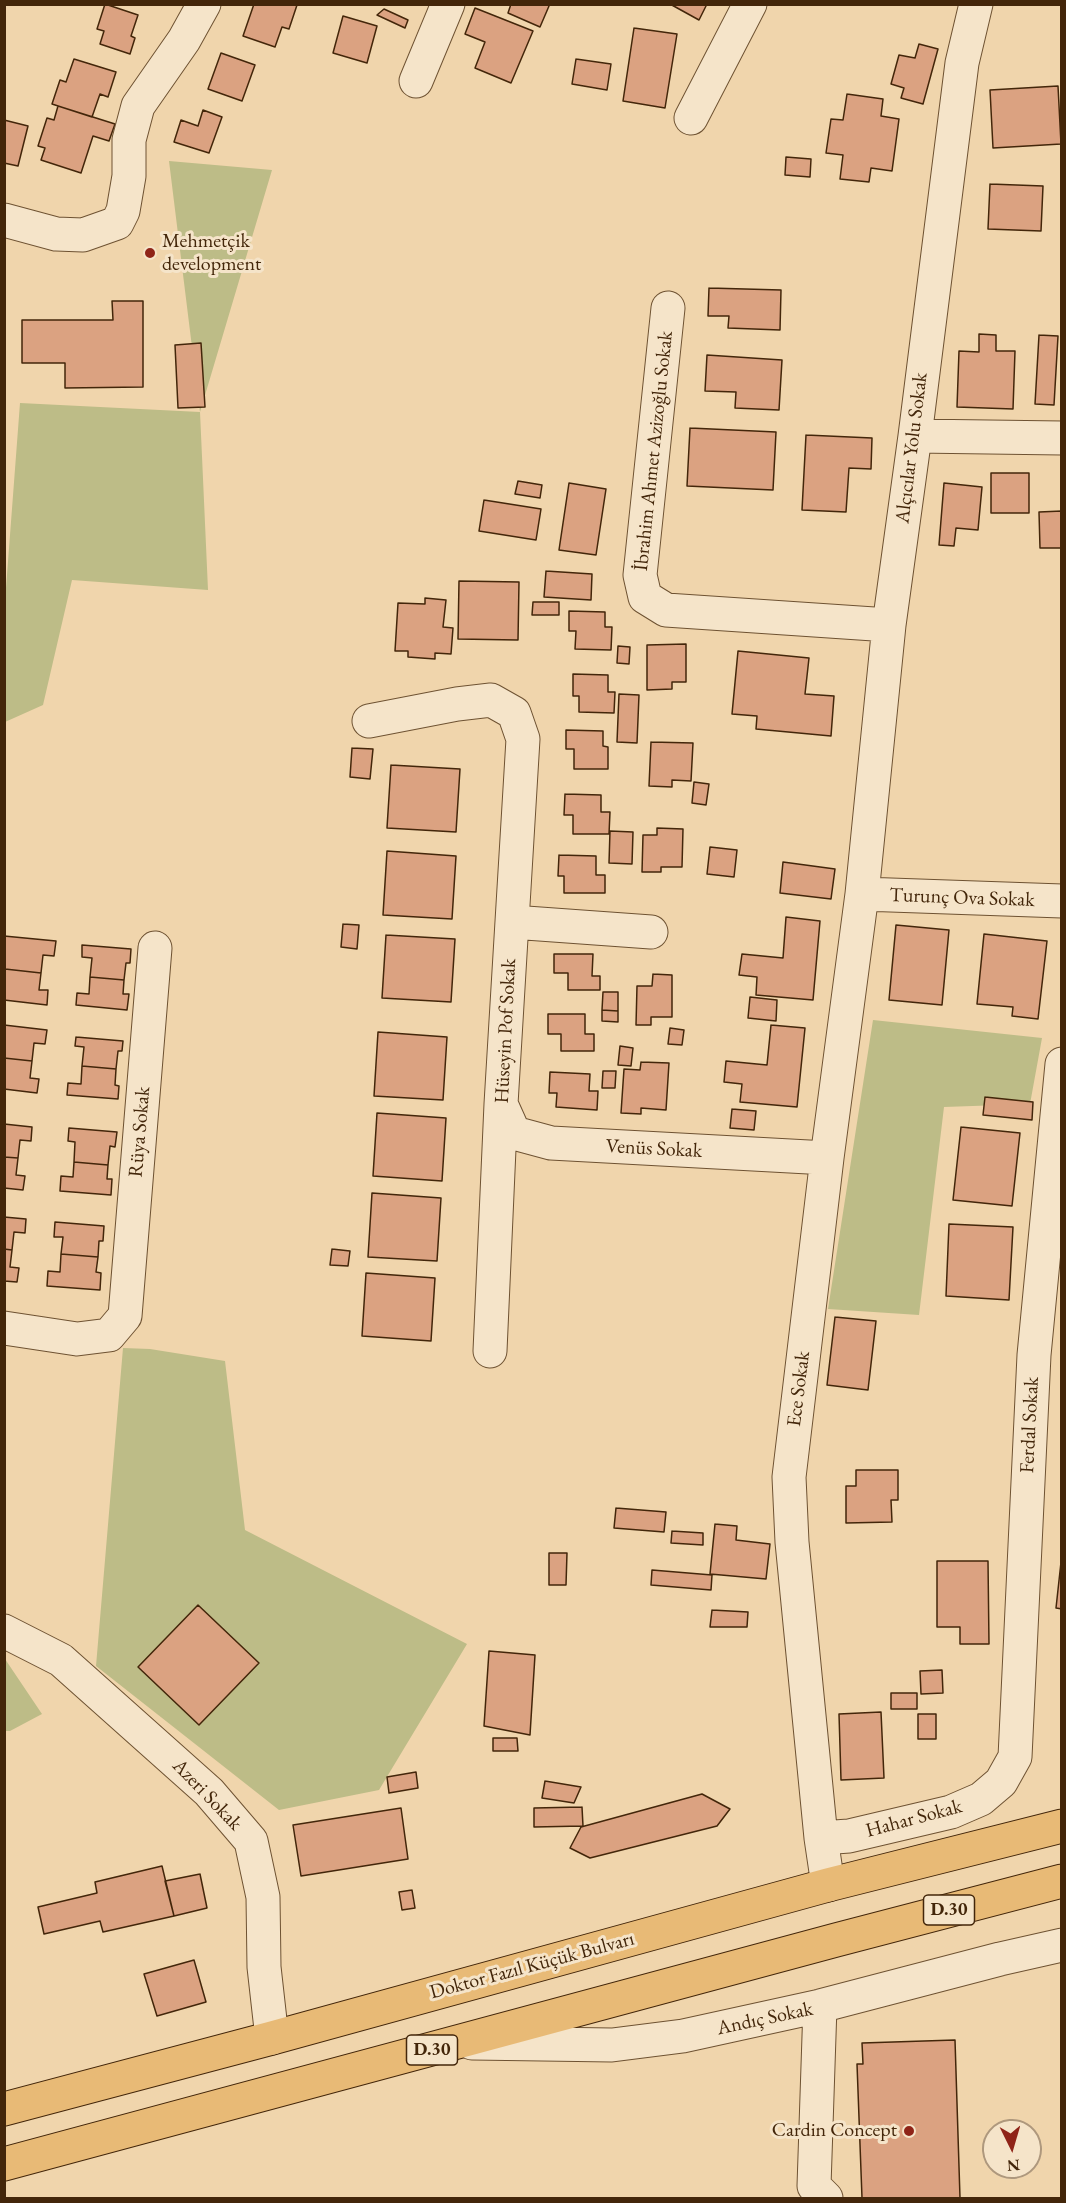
<!DOCTYPE html>
<meta charset="utf-8">
<style>
body{margin:0}
#map{position:relative;width:1066px;height:2203px;overflow:hidden;background:#f0d5ac;font-family:"EB Garamond",serif}
canvas{display:block}
.frame{position:absolute;inset:0;border:6px solid #43260a;pointer-events:none}
.north{position:absolute;left:982px;top:2119px;width:60px;height:60px;box-sizing:border-box;background:#f5e4c9;border:2px solid #ae987d;border-radius:50%;rotate:175deg;font-size:16px;font-weight:700;line-height:24px;text-align:center;color:#43260a}
.north::after{content:'';display:block;margin:auto;width:21px;height:27px;background:#8f2418;clip-path:polygon(50% 0,100% 100%,50% 72%,0 100%)}
</style>
<div id="map">
<canvas width="1066" height="2203"></canvas>
<div class="frame"></div>
<div class="north">N</div>
</div>
<script>
const g = document.querySelector('canvas').getContext('2d');
g.lineJoin = 'round';
function fillPath(path, color) {
  g.fillStyle = color;
  g.fill(path, 'evenodd');
}
function toPath(rows) {
  const path = new Path2D();
  for (const r of rows) {
    path.moveTo(r[0], r[1]);
    for (let i = 2; i < r.length; i += 2) path.lineTo(r[i], r[i + 1]);
  }
  return path;
}
function trace(path, color, width, dash) {
  g.strokeStyle = color;
  g.lineWidth = width;
  g.lineCap = dash ? 'butt' : 'round';
  g.setLineDash(dash || []);
  g.stroke(path);
}
function drawText(font, color, halo, rows, align = 'center') {
  g.font = font + ' "EB Garamond",serif';
  g.lineWidth = 6;
  g.setLineDash([]);
  g.textBaseline = 'middle';
  g.strokeStyle = halo;
  g.fillStyle = color;
  for (const [text, x, y, turn = 0] of rows) {
    g.save();
    g.translate(x, y);
    g.rotate((+turn || 0) * Math.PI / 180);
    g.textAlign = isNaN(turn) ? turn : align;
    if (halo) g.strokeText(text, 0, 0);
    g.fillText(text, 0, 0);
    g.restore();
  }
}
fillPath(toPath([
 [169,161,272,170,200,412,208,590,72,580,43,705,5,722,5,601,20,403,200,412],
 [873,1020,1042,1038,1030,1104,944,1107,919,1315,828,1309],
 [123,1348,150,1349,225,1361,245,1530,467,1644,379,1790,279,1810,96,1666],
 [5,1659,42,1714,10,1731,5,1731]
]), '#bdbc87');
const building = toPath([
 [105,4,138,15,131,36,135,38,130,54,100,44,104,31,97,29,105,4],
 [254,4,297,5,289,29,282,27,275,47,243,36,254,4],
 [511,4,546,4,549,6,540,27,508,13,511,4],
 [670,4,707,4,699,20,670,4],
 [475,8,533,31,511,83,475,68,485,42,465,34,475,8],
 [384,9,408,20,405,28,377,15,384,9],
 [343,16,377,26,367,63,333,53,343,16],
 [634,28,677,34,665,108,623,101,634,28],
 [919,44,938,49,923,104,901,98,904,88,891,84,899,55,915,58,919,44],
 [221,53,255,65,242,101,208,89,221,53],
 [74,59,116,72,108,97,100,94,92,117,52,104,60,80,66,82,74,59],
 [576,59,611,64,607,90,572,84,576,59],
 [1058,86,1061,144,993,148,990,90,1058,86],
 [847,94,883,99,881,116,899,119,892,171,871,168,869,182,840,179,843,155,826,153,831,119,843,120,847,94],
 [58,106,115,124,109,141,93,136,81,173,41,160,45,148,38,146,47,118,54,120,58,106],
 [203,110,222,117,209,153,174,142,181,120,198,126,203,110],
 [4,120,28,126,18,166,4,163,4,120],
 [786,157,811,159,810,177,785,175,786,157],
 [990,184,1043,186,1041,231,988,229,990,184],
 [709,288,781,290,780,330,728,328,729,316,708,316,709,288],
 [112,301,143,301,143,387,65,388,65,363,22,363,22,320,113,320,112,301],
 [979,334,996,335,996,351,1015,351,1013,409,957,407,959,351,979,352,979,334],
 [1039,335,1058,336,1054,405,1035,404,1039,335],
 [201,343,205,407,178,408,175,345,201,343],
 [707,355,782,360,779,410,735,408,736,392,705,391,707,355],
 [690,428,776,432,773,490,687,486,690,428],
 [806,435,872,438,871,469,849,468,846,512,802,510,806,435],
 [991,473,1029,473,1029,513,991,513,991,473],
 [518,481,542,485,540,498,515,494,518,481],
 [569,483,606,489,596,555,559,550,569,483],
 [944,483,982,487,978,530,956,528,954,546,939,545,944,483],
 [484,500,541,509,536,540,479,531,484,500],
 [1062,511,1062,548,1040,548,1039,512,1062,511],
 [546,571,592,574,591,600,544,597,546,571],
 [459,581,519,582,518,640,458,639,459,581],
 [425,598,446,600,443,627,453,628,451,654,435,653,435,659,408,657,408,651,395,651,398,603,425,604,425,598],
 [533,602,559,602,559,615,532,615,533,602],
 [569,611,605,612,605,627,612,627,611,650,575,649,576,631,569,631,569,611],
 [686,644,686,682,672,682,672,689,647,690,647,645,686,644],
 [618,646,630,647,629,664,617,663,618,646],
 [738,651,809,658,805,694,834,696,831,736,756,729,757,716,732,714,738,651],
 [573,674,608,675,608,692,615,692,614,713,579,712,579,696,573,696,573,674],
 [619,694,639,695,637,743,617,742,619,694],
 [566,730,603,731,603,746,608,747,608,769,574,769,574,749,566,749,566,730],
 [651,742,693,743,691,781,672,780,672,787,649,786,651,742],
 [352,748,373,749,370,779,350,777,352,748],
 [391,765,460,769,456,832,387,828,391,765],
 [694,782,709,784,706,805,692,803,694,782],
 [565,794,601,795,601,812,610,812,609,834,573,834,573,815,564,815,565,794],
 [657,828,683,829,682,867,661,867,661,872,642,872,643,835,657,835,657,828],
 [610,831,633,832,632,864,609,863,610,831],
 [710,847,737,850,734,877,707,874,710,847],
 [387,851,456,856,452,919,383,915,387,851],
 [559,855,596,856,596,875,605,875,605,893,564,893,564,876,558,876,559,855],
 [783,862,835,869,831,899,780,893,783,862],
 [786,917,820,921,813,1000,756,995,757,977,739,975,742,954,783,958,786,917],
 [343,924,359,925,357,949,341,947,343,924],
 [896,925,949,930,942,1005,889,1000,896,925],
 [984,934,1047,941,1038,1019,1012,1016,1013,1007,977,1004,984,934],
 [386,935,455,939,451,1002,382,998,386,935],
 [4,936,56,941,54,956,43,955,41,973,5,969,4,936],
 [82,945,131,949,130,963,126,963,124,980,90,977,92,958,82,957,82,945],
 [554,954,593,954,592,976,600,976,600,990,568,990,568,973,554,973,554,954],
 [5,969,41,973,39,990,48,990,47,1005,4,1000,5,969],
 [653,974,672,975,672,1017,651,1017,651,1025,636,1025,637,986,652,986,653,974],
 [90,977,124,980,123,994,129,994,127,1010,76,1005,77,993,89,994,90,977],
 [603,992,618,992,618,1011,602,1010,603,992],
 [750,997,777,1000,776,1021,748,1018,750,997],
 [602,1010,618,1011,618,1022,602,1021,602,1010],
 [548,1014,585,1014,585,1034,594,1034,594,1051,561,1051,561,1034,548,1034,548,1014],
 [4,1025,47,1030,45,1044,34,1043,32,1061,4,1058,4,1025],
 [771,1025,805,1028,797,1107,740,1102,742,1084,724,1082,726,1061,767,1065,771,1025],
 [670,1028,684,1030,682,1045,668,1044,670,1028],
 [378,1032,447,1037,443,1100,374,1096,378,1032],
 [76,1037,123,1041,122,1051,118,1051,116,1069,82,1066,84,1047,75,1046,76,1037],
 [620,1046,633,1048,631,1066,618,1065,620,1046],
 [4,1058,32,1061,30,1078,39,1079,37,1093,4,1089,4,1058],
 [641,1062,669,1063,666,1110,641,1108,641,1114,621,1113,624,1069,640,1070,641,1062],
 [82,1066,116,1069,115,1085,119,1086,118,1099,67,1095,68,1083,81,1084,82,1066],
 [603,1071,616,1071,615,1088,602,1088,603,1071],
 [550,1072,590,1074,589,1091,598,1091,597,1110,556,1107,557,1093,549,1093,550,1072],
 [985,1097,1033,1102,1032,1120,983,1115,985,1097],
 [732,1109,756,1111,754,1130,730,1128,732,1109],
 [377,1113,446,1118,442,1181,373,1176,377,1113],
 [4,1124,32,1127,31,1141,20,1140,18,1158,4,1157,4,1124],
 [961,1127,1020,1133,1012,1206,953,1200,961,1127],
 [69,1128,117,1132,115,1147,110,1146,108,1165,74,1162,75,1142,68,1141,69,1128],
 [4,1157,18,1158,16,1175,25,1176,23,1190,4,1188,4,1157],
 [74,1162,108,1165,107,1179,112,1179,111,1195,60,1191,61,1176,73,1177,74,1162],
 [372,1193,441,1198,437,1261,368,1257,372,1193],
 [4,1217,26,1219,25,1233,14,1232,12,1250,4,1249,4,1217],
 [55,1222,104,1226,103,1241,99,1241,98,1257,61,1254,63,1237,54,1237,55,1222],
 [949,1224,1013,1227,1009,1300,946,1296,949,1224],
 [4,1249,12,1250,10,1267,19,1268,17,1282,4,1281,4,1249],
 [332,1249,350,1251,348,1266,330,1265,332,1249],
 [61,1254,98,1257,96,1272,101,1273,100,1290,47,1286,48,1271,60,1272,61,1254],
 [366,1273,435,1278,431,1341,362,1336,366,1273],
 [835,1317,876,1321,868,1390,827,1385,835,1317],
 [856,1470,898,1470,898,1500,891,1500,892,1522,846,1523,846,1486,856,1486,856,1470],
 [616,1508,666,1512,664,1532,614,1528,616,1508],
 [715,1524,737,1526,736,1540,770,1544,766,1579,710,1574,715,1524],
 [672,1531,703,1533,703,1545,671,1543,672,1531],
 [549,1553,567,1553,566,1585,549,1585,549,1553],
 [1062,1553,1062,1609,1056,1608,1062,1553],
 [937,1561,988,1561,989,1644,960,1644,960,1627,937,1627,937,1561],
 [652,1570,712,1575,711,1590,651,1585,652,1570],
 [198,1605,259,1663,199,1725,138,1667,198,1605],
 [712,1610,748,1612,747,1627,710,1627,712,1610],
 [489,1651,535,1655,530,1735,484,1726,489,1651],
 [942,1670,943,1693,921,1694,920,1671,942,1670],
 [891,1693,917,1693,917,1709,891,1709,891,1693],
 [881,1712,884,1778,841,1780,839,1714,881,1712],
 [918,1714,936,1714,936,1739,918,1739,918,1714],
 [493,1738,517,1738,518,1751,493,1751,493,1738],
 [416,1772,418,1788,389,1793,387,1777,416,1772],
 [545,1781,581,1787,574,1803,542,1798,545,1781],
 [702,1794,730,1809,717,1826,590,1858,570,1848,581,1827,702,1794],
 [582,1807,583,1826,534,1827,534,1808,582,1807],
 [401,1808,408,1859,301,1876,293,1825,401,1808],
 [162,1866,174,1916,103,1932,100,1921,44,1934,38,1907,97,1893,95,1882,162,1866],
 [200,1874,207,1908,174,1916,165,1881,200,1874],
 [412,1890,415,1908,402,1910,399,1892,412,1890],
 [194,1960,206,2002,157,2016,144,1974,194,1960],
 [955,2040,960,2198,862,2198,857,2064,863,2064,862,2043,955,2040]
]);
fillPath(building, '#dba281');
trace(building, '#43260a', 1.5);
const minor = toPath([
 [416,81,448,4],
 [691,118,750,4],
 [4,220,56,234,83,235,117,223,123,211,129,176,129,140,138,106,184,40,204,4],
 [668,308,640,575,645,597,666,610,889,625],
 [915,436,1062,438],
 [369,721,457,704,491,700,514,713,523,739,501,1104,490,1351],
 [862,894,1062,901],
 [512,922,651,932],
 [501,1104,514,1133,551,1143,827,1158],
 [4,1328,77,1339,109,1335,125,1316,155,948],
 [4,1631,61,1660,209,1792,251,1841,263,1897,264,1967,272,2038],
 [821,1838,849,1836,951,1812,981,1799,1001,1782,1015,1757,1034,1355,1062,1064],
 [828,1885,821,1838,792,1542,789,1477,827,1158,862,894,889,625,915,436,962,63,976,4],
 [820,2006,814,2186,826,2198],
 [472,2043,612,2045,683,2036,820,2006,1000,1959,1062,1945]
]);
const highway = toPath([
 [4,2109,272,2038,828,1885,1062,1826],
 [4,2164,836,1940,1062,1881]
]);
trace(minor, '#6e5232', 35);
trace(highway, '#43260a', 35);
trace(minor, '#f5e4c9', 33);
trace(highway, '#e8ba76', 33);
for (const [x, y, r, color] of [
 [150,253,6,"#8f2418"],
 [909,2131,6,"#8f2418"]
]) {
  const dot = new Path2D();
  dot.arc(x, y, r, 0, 2 * Math.PI);
  g.fillStyle = color;
  g.fill(dot);
  trace(dot, '#f5e4c9', 2);
}
for (const [x, y, w] of [
 [949,1910,51],
 [432,2050,51]
]) {
  const box = new Path2D();
  box.roundRect(x - w / 2, y - 15, w, 30, 4.5);
  g.fillStyle = '#f5e4c9';
  g.fill(box);
  trace(box, '#43260a', 1.5);
}
drawText('bold 18px', '#43260a', null, [
 ["D.30",949,1910],
 ["D.30",432,2050]
]);
drawText('20px', '#43260a', '#f5e4c9', [
 ["Mehmetçik",162,242],
 ["development",162,265],
 ["Cardin Concept",897,2131,"right"]
], 'left');
drawText('20px', '#43260a', '#f5e4c9', [
 ["Alçıcılar Yolu Sokak",912,448,-83],
 ["İbrahim Ahmet Azizoğlu Sokak",654,451,-84],
 ["Turunç Ova Sokak",962,898,2],
 ["Hüseyin Pof Sokak",506,1031,-87],
 ["Rüya Sokak",140,1132,-85],
 ["Venüs Sokak",654,1149,3],
 ["Ece Sokak",799,1389,-83],
 ["Ferdal Sokak",1030,1425,-87],
 ["Azeri Sokak",207,1795,46],
 ["Hahar Sokak",914,1819,-15],
 ["Doktor Fazıl Küçük Bulvarı",532,1966,-15],
 ["Andıç Sokak",765,2019,-12]
]);
</script>
